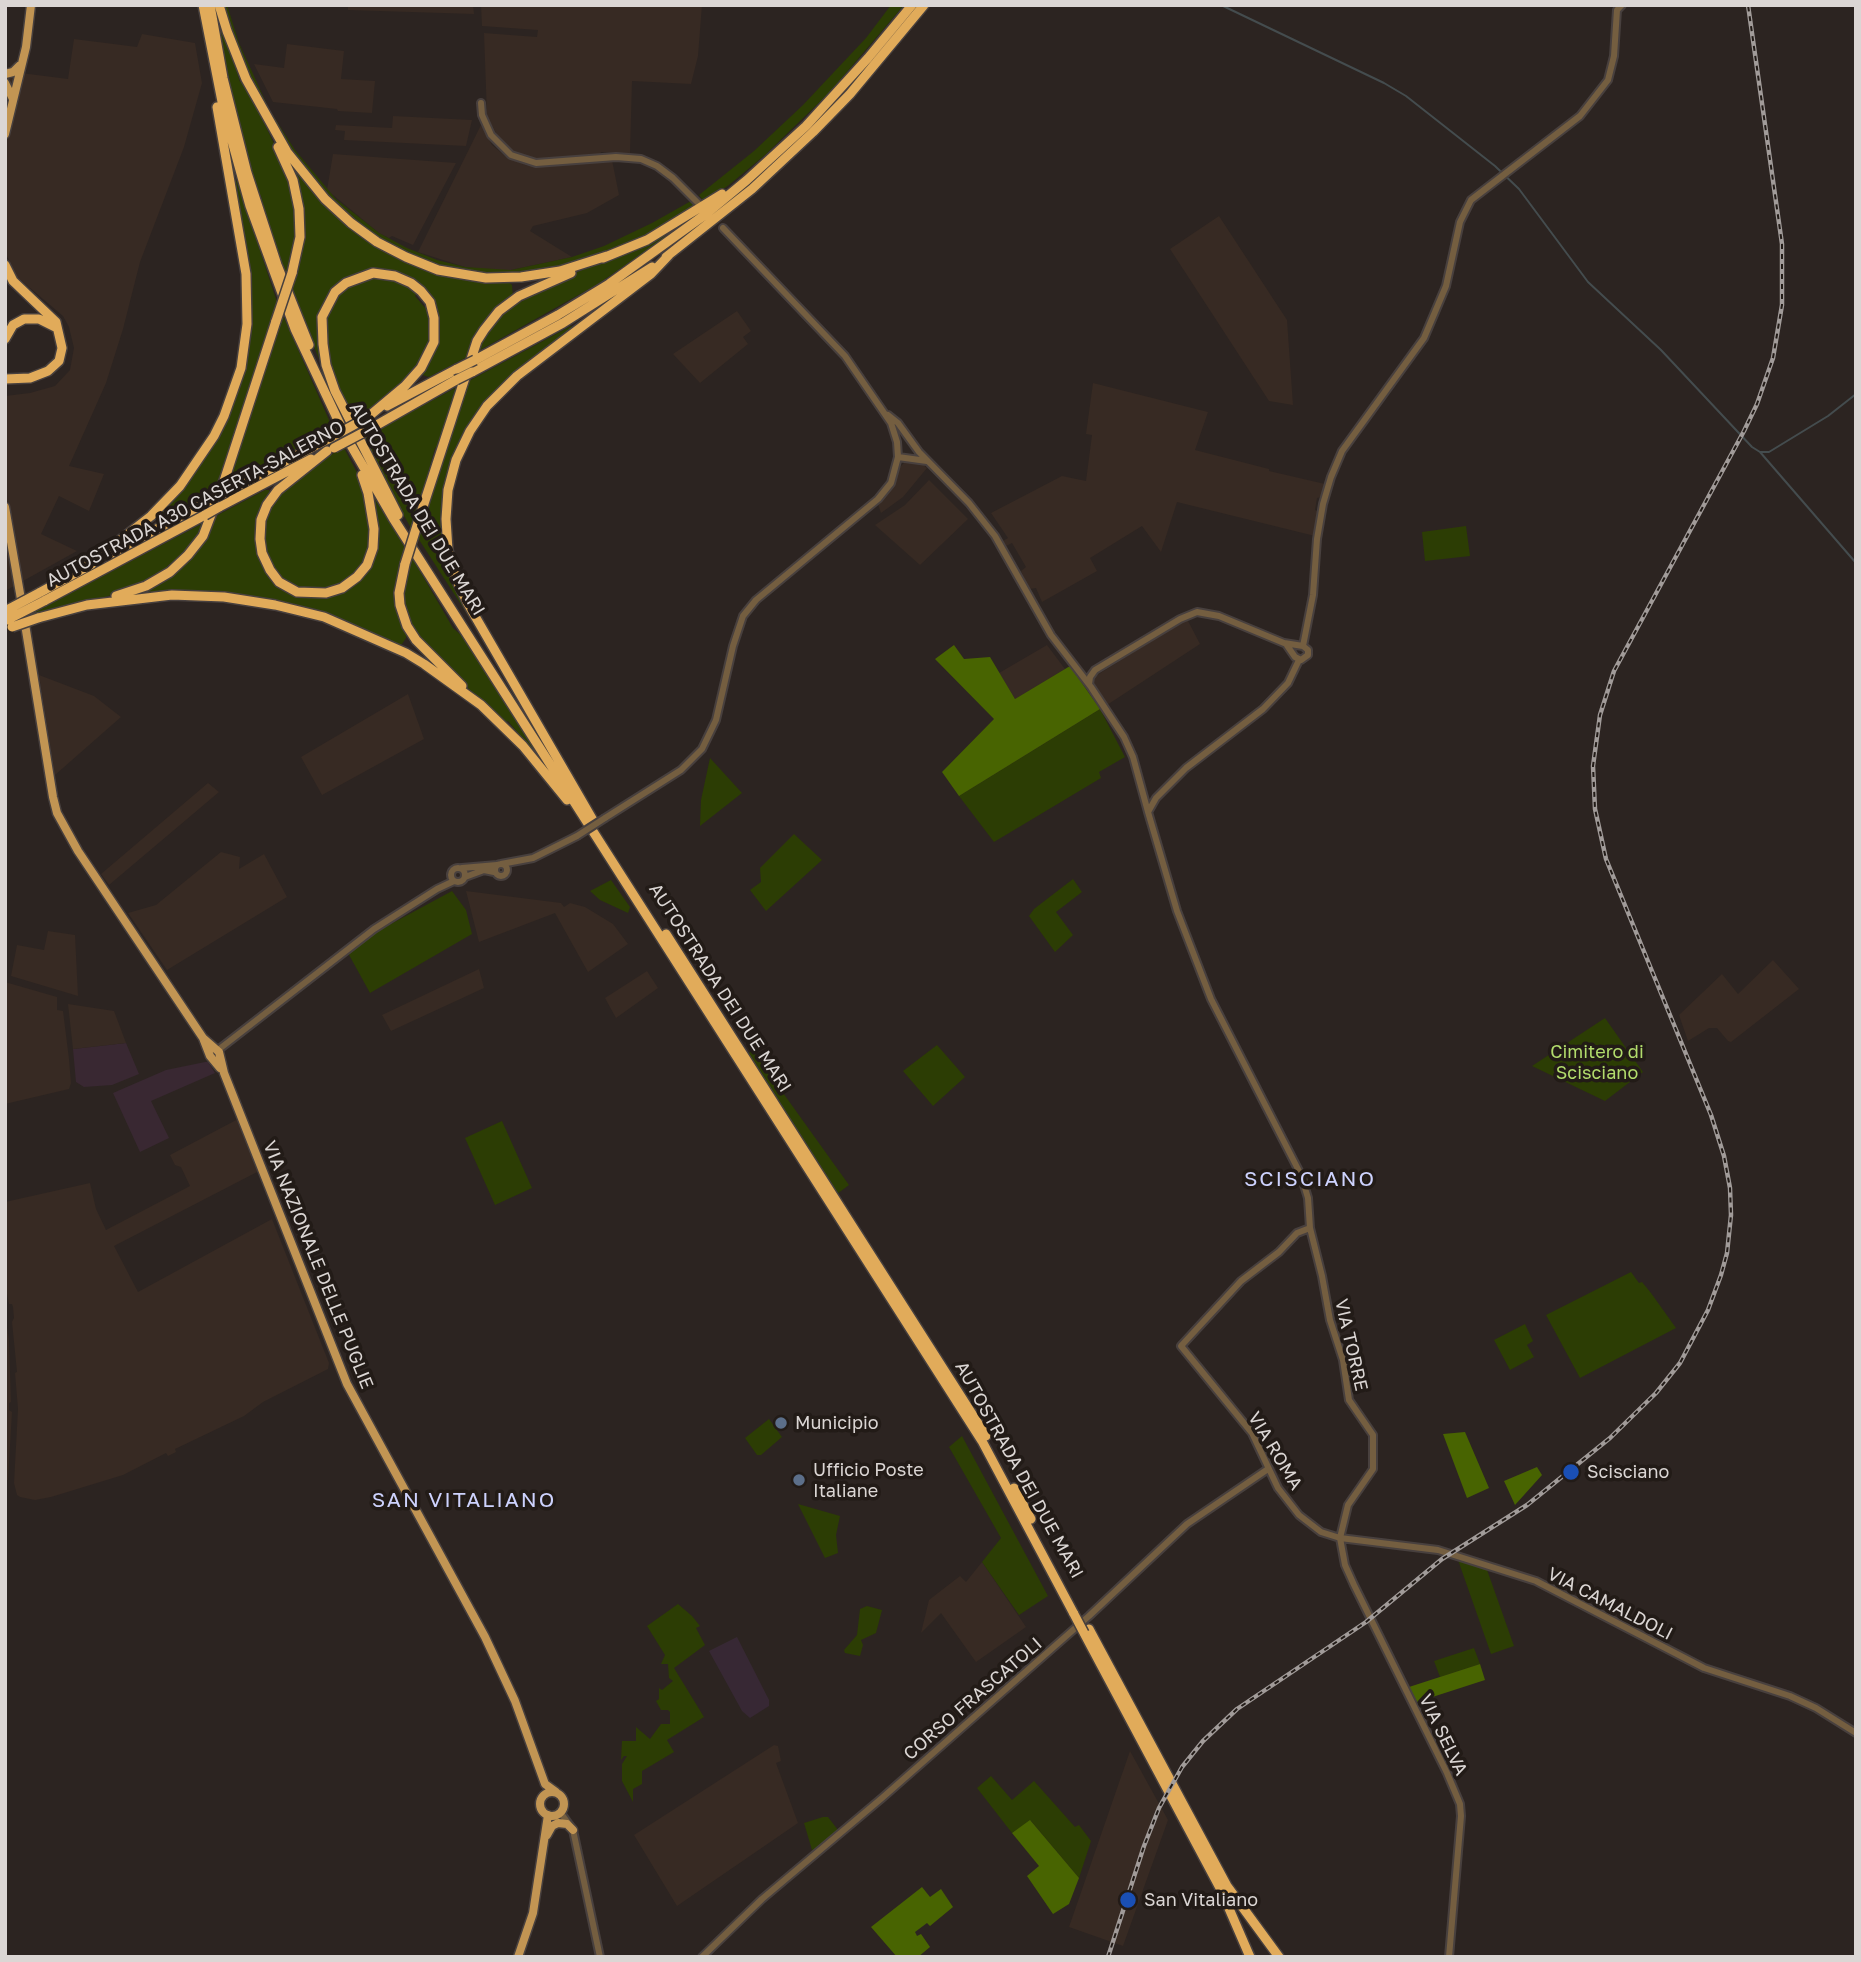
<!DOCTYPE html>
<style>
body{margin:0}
#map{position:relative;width:1861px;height:1962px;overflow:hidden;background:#2c2421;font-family:"Golos Text",sans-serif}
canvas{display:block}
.frame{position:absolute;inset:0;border:7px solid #dbd6d4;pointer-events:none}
</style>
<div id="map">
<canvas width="1861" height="1962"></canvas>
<div class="frame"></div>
</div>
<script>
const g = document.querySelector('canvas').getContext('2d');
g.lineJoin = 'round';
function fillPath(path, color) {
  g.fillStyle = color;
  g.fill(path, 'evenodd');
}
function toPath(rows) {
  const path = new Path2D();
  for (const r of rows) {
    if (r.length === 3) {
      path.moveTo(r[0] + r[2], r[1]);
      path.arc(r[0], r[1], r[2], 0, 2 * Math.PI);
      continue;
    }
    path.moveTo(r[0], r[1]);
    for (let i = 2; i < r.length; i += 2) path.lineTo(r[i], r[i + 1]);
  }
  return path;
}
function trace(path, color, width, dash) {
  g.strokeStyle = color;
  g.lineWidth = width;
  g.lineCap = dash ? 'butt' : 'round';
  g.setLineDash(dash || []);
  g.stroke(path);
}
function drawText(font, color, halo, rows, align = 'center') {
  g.font = font + ' "Golos Text",sans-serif';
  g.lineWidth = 7;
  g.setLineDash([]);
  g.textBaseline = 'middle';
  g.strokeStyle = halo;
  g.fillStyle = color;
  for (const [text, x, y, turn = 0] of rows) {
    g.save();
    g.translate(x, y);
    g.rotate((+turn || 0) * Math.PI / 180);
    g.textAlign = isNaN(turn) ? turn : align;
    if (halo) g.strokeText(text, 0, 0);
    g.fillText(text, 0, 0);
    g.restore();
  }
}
fillPath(toPath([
 [126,1043,139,1074,112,1085,84,1087,76,1082,73,1049],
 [205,1062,208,1062,215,1073,151,1101,169,1138,140,1152,113,1093,166,1070]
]), '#392832');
fillPath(toPath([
 [348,5,473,5,474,14,348,10],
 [481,5,702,5,698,56,691,84,632,81,630,154,601,152,600,155,540,160,515,153,506,148,499,139,487,116,484,33,537,37,538,30,482,26],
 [142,34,195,43,202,83,184,147,140,262,123,329,106,383,69,466,104,474,89,511,59,496,41,534,77,551,5,591,5,396,30,393,55,386,70,370,74,348,69,327,63,316,17,277,5,252,5,71,68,79,74,39,137,47],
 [287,44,344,51,341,79,375,81,372,113,338,111,337,109,273,102,254,64,284,68],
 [393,116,472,120,466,146,344,140,345,131,335,130,336,125,392,128],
 [481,125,492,145,505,156,525,165,540,166,612,160,619,195,587,213,533,226,530,231,572,257,511,270,488,270,465,267,418,252],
 [333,154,456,163,413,245,392,236,389,238,379,233,327,190],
 [1219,216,1287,320,1293,405,1269,401,1170,249],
 [737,311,751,331,743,337,748,344,700,383,673,354],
 [1093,383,1208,412,1195,450,1269,469,1269,471,1325,484,1321,497,1317,498,1315,510,1319,512,1315,536,1177,502,1161,552,1142,526,1090,558,1097,571,1042,602,1036,588,1029,589,1021,571,1026,567,1012,543,1006,546,1003,541,1008,538,991,513,1062,476,1086,481,1092,435,1086,434],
 [908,459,919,461,927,468,903,497,881,513,878,504,891,489,900,467],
 [929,480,968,519,920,565,875,525,905,505],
 [1187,619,1200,644,1107,705,1092,684,1094,677],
 [1047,645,1065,669,1015,699,999,673],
 [39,675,94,696,121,717,55,775],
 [408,694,424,739,322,795,301,757],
 [208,783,219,792,109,885,101,874],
 [221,852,240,857,239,869,264,854,287,897,167,970,128,913,156,905],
 [466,891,561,903,564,907,570,903,585,907,613,924,628,944,588,972,555,913,479,942],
 [48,931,75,935,78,996,11,976,17,945,44,950],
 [1773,960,1799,989,1731,1042,1728,1041,1717,1028,1709,1028,1688,1041,1679,1015,1722,974,1738,994],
 [479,969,484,988,391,1031,382,1015],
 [647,971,658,988,616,1018,605,998],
 [5,982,57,997,57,1010,63,1011,69,1059,71,1083,69,1089,5,1104],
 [68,1004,114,1011,126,1043,73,1049],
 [240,1118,259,1171,114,1246,138,1292,272,1219,329,1363,328,1369,263,1402,244,1416,175,1449,176,1452,168,1456,166,1453,123,1475,51,1497,35,1500,20,1497,17,1495,14,1483,18,1409,15,1373,17,1372,12,1322,14,1318,13,1307,12,1304,9,1304,5,1284,5,1202,90,1183,96,1209,106,1230,190,1186,181,1167,175,1165,170,1155],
 [5,1314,9,1340,11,1402,9,1403,9,1410,12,1412,8,1480,5,1480],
 [982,1562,1026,1627,976,1662,941,1613,921,1633,929,1600,960,1576,966,1582],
 [774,1745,778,1746,781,1761,776,1763,798,1823,677,1906,634,1835],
 [1130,1751,1168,1820,1123,1946,1069,1927]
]), '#372a23');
fillPath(toPath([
 [737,1637,769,1700,769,1706,750,1718,742,1711,709,1651]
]), '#372834');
fillPath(toPath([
 [222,5,227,5,239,43,269,109,295,150,336,199,379,233,407,248,437,260,465,267,511,270,572,257,604,246,652,223,691,201,697,207,661,229,612,252,557,270,498,277,440,268,398,252,349,220,300,166,260,104],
 [891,5,904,5,829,93,765,155,729,185,704,202,699,195,754,151,803,105,866,38],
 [220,26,223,27,240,82,243,80,284,164,295,200,297,232,287,280,269,229,261,196,255,188,227,81,218,28],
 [288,160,322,199,412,263,507,281,512,285,513,298,469,356,429,377,419,374,437,328,421,290,376,272,328,298,321,358,319,359,290,288,302,237],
 [233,181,237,181,278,305,250,393,240,413,243,414,218,490,160,519,156,516,196,470,221,428,248,337],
 [663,234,666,237,598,284,475,353,480,340,506,308,527,299,526,295],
 [383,276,407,285,417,293,415,296,427,310,431,319,431,342,416,371,382,402,350,419,328,369,325,314,335,296,360,279],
 [282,313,333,429,227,486,246,420,250,421,257,388],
 [569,327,571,326,574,329,514,376,462,439,443,530,471,620,416,535,441,457,452,435,465,383],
 [459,386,440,446,435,448,412,530,361,439],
 [344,448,360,478,370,512,369,555,356,577,327,592,291,587,273,572,276,569,266,557,262,527,274,498,323,459],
 [265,490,269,490,271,494,264,508,258,555,262,564,269,574,300,595,311,598,325,597,370,564,371,497,373,496,406,549,398,575,407,632,406,638,402,644,398,645,273,604,134,596,168,576,214,517],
 [207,521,184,555,167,566,170,569,129,590,35,617,33,613],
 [1466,526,1470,556,1425,561,1422,532],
 [410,554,453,628,463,637,545,766,508,721,504,724,417,637,406,620,401,597],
 [1100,709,1125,757,1099,772,1101,778,994,842,959,796],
 [710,758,742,793,700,826,701,800],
 [794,834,822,860,766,911,750,890,761,882,760,868],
 [1073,879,1082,892,1056,912,1073,935,1055,952,1029,916,1034,909],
 [611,880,630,907,628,913,600,900,590,891],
 [452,891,466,910,472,934,370,993,348,953,378,931],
 [1605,1018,1643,1072,1605,1101,1532,1066],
 [937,1045,965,1077,933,1106,903,1071],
 [753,1051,849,1185,837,1194,748,1053],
 [502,1121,532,1188,495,1205,465,1138],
 [1631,1272,1639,1283,1642,1282,1651,1293,1676,1328,1580,1378,1546,1315],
 [1525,1324,1533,1341,1527,1345,1534,1357,1510,1370,1494,1340],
 [769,1419,782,1437,761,1455,757,1455,745,1438],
 [962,1436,1048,1596,1019,1615,982,1562,1001,1538,949,1447],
 [798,1504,840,1516,836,1535,838,1553,825,1558],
 [1458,1560,1486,1567,1514,1646,1491,1654],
 [678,1604,692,1616,700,1626,696,1628,705,1645,674,1668,704,1717,667,1740,674,1752,642,1771,642,1784,633,1789,633,1802,622,1781,622,1764,627,1756,624,1756,621,1760,622,1741,636,1741,636,1727,650,1739,661,1724,670,1724,670,1712,668,1710,661,1710,656,1701,659,1699,659,1688,662,1690,673,1681,669,1678,668,1664,661,1664,665,1655,647,1626],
 [867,1606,882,1610,876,1633,861,1640,863,1645,860,1656,845,1653,844,1650,857,1635,860,1609],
 [1474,1648,1480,1664,1440,1677,1434,1661],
 [991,1776,1012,1800,1034,1781,1075,1827,1079,1825,1091,1841,1079,1878,1031,1821,1012,1833,977,1788],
 [823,1817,828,1817,838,1830,818,1849,812,1850,804,1823]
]), '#2c3d04');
fillPath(toPath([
 [954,645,964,659,990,657,1015,699,1070,666,1100,709,959,796,942,772,994,719,935,659],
 [1465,1432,1489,1488,1467,1498,1443,1434],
 [1537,1467,1542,1475,1515,1505,1504,1481],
 [1480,1664,1485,1680,1417,1702,1409,1687],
 [1030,1820,1079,1878,1069,1904,1053,1914,1027,1876,1039,1866,1012,1833],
 [922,1887,930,1897,941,1889,953,1907,930,1926,927,1923,915,1932,917,1936,921,1934,930,1947,918,1957,897,1957,871,1927]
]), '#486401');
trace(toPath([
 [1221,5,1384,83,1406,96,1495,166,1519,189,1588,282,1661,350,1752,447,1760,452,1856,563],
 [1760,452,1769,452,1828,416,1856,394]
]), '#444c4e', 2);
const minor = toPath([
 [481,103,482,115,491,135,511,155,536,163,616,157,641,159,657,166,673,178,698,203],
 [888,415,898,423,919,452,969,503,995,536,1051,635,1091,687,1124,737,1133,757,1148,812],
 [898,457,927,461],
 [1286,644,1295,657,1301,660,1308,655,1308,650,1303,646],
 [1303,646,1313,595,1317,539,1323,504,1331,477,1342,451,1424,338,1446,286,1460,222,1471,200,1580,116,1608,80,1614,56,1617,10,1622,5],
 [1299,660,1288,683,1263,709,1186,768,1156,798,1148,812,1177,911,1211,999,1301,1175,1308,1198,1310,1228,1322,1276,1330,1320,1343,1360,1349,1400,1373,1435,1373,1469,1348,1505,1340,1538,1345,1565,1354,1585,1447,1773,1460,1804,1461,1816,1449,1957],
 [1089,684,1090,677,1095,670,1180,619,1197,612,1219,616,1284,643,1303,646],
 [605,818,681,770,702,749,716,720,733,646,743,616,756,600,878,499,891,483,898,457,897,442,891,423,845,356,723,228],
 [501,870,6],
 [501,864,533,858,577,836],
 [458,875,7],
 [462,868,497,865],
 [465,877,484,870,494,872],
 [218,1050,374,929,437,889,454,881],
 [1310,1228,1297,1233,1279,1252,1241,1281,1181,1346,1252,1433,1278,1488,1299,1515,1321,1532,1340,1538,1438,1550,1536,1581,1704,1668,1790,1696,1816,1708,1856,1733],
 [560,1812,573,1830,600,1957],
 [702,1957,762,1899,882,1798,1089,1616,1187,1524,1268,1469]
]);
const major = toPath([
 [5,74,13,72,19,66],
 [5,83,13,99],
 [5,134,26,47,31,5],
 [5,507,22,605],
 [24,618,53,797,57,813,78,851,203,1038,210,1056,220,1068],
 [203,1038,219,1052,224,1073,347,1384,485,1637,515,1701,545,1784,556,1792],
 [552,1804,12],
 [547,1835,552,1826,558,1823,567,1824,573,1830],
 [518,1957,533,1913,548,1815]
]);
const highway = toPath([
 [203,5,224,112,250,206,295,329,345,435,393,518,982,1441,1074,1614],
 [210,5,223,78,247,173,277,265,309,345],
 [219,5,227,31,246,79,287,152,325,199,351,223,377,242,406,257,438,270,486,278,521,277,560,271,607,256],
 [278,147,293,180,299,209,300,237,292,273],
 [666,257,752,189,813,132,850,94,924,5],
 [603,258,647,240,722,194],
 [5,265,13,281,56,322,62,348,59,361,48,371,30,378,5,379],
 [5,339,13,325,24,319,39,319,57,328],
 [475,360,558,315,609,284,706,214,747,180,806,126,868,58,912,5],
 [472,372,563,323,652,267],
 [387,406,457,369],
 [368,417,405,386,421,368,434,342,434,318,430,302,421,291,411,283,395,276,373,273,346,283,335,292,322,317,323,344,326,365,335,391,398,515],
 [368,430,456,380],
 [327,451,278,490,267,505,261,520,260,539,262,553,270,570,279,582,297,592,326,593,342,588,357,577,367,565,373,548,374,529,368,493,362,475],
 [226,492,328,439],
 [219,507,311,459],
 [419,519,477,341,484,330,499,311,519,296,571,273],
 [110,554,207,502],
 [405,564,399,593,400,605,407,626,416,640,462,686],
 [87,566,151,516,180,486,214,436,224,416,241,368,247,324,246,274,217,107],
 [39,593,92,564],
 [116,596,146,586,170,572,188,555,203,536,225,478,276,321],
 [44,601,205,515],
 [38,618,87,605,172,595,224,597,275,605,324,617,406,653,424,664,481,705,523,746,567,800],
 [594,822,468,604,456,579,448,550,446,519,448,490,456,460,470,431,487,406,517,376,651,274,669,255],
 [666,934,986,1436],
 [1014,1488,1031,1519],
 [1089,1629,1227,1886,1279,1957],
 [1085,1635,1221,1890,1250,1957]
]);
trace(minor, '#48403e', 10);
trace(major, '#48403e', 11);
trace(highway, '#48403e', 12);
trace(minor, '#745e40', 6);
trace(major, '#c29553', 8);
trace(highway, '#e1ab5a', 9);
const rail = toPath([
 [1108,1957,1144,1846,1159,1808,1182,1767,1203,1741,1237,1709,1366,1622,1442,1559,1527,1505,1610,1438,1656,1393,1680,1363,1708,1310,1721,1275,1727,1253,1731,1215,1730,1188,1724,1156,1711,1115,1606,859,1595,809,1593,766,1600,715,1614,671,1744,431,1757,404,1773,358,1782,305,1782,244,1748,5]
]);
trace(rail, '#a19b99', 4.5);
trace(rail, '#221b17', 2, [5]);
const minorBridge = toPath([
 [577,836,605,818]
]);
const highwayBridge = toPath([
 [276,321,292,273],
 [457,369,475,360],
 [456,380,472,372],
 [328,439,363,420],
 [334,448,368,430],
 [207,502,226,492],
 [205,515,219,507],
 [405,564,419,519],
 [5,611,39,593],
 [7,620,44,601],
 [12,627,38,618],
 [1074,1614,1084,1633]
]);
trace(minorBridge, '#48403e', 10, []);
trace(highwayBridge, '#48403e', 12, []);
trace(minorBridge, '#745e40', 6);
trace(highwayBridge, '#e1ab5a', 9);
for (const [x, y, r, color] of [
 [781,1423,7,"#5c6f8a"],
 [1571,1472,9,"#1a4fb4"],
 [799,1480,7,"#5c6f8a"],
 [1128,1900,9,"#1a4fb4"]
]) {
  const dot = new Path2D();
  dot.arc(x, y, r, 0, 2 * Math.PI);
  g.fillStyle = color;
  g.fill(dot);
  trace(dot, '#221b17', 2.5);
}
drawText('18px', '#dbd6d4', '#221b17', [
 ["AUTOSTRADA A30 CASERTA-SALERNO",195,504,-28],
 ["AUTOSTRADA DEI DUE MARI",417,509,59],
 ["AUTOSTRADA DEI DUE MARI",720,988,57],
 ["VIA NAZIONALE DELLE PUGLIE",318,1265,68],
 ["VIA TORRE",1351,1345,77],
 ["VIA ROMA",1275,1451,59],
 ["AUTOSTRADA DEI DUE MARI",1019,1470,61],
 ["VIA CAMALDOLI",1610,1604,27],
 ["CORSO FRASCATOLI",973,1699,-41],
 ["VIA SELVA",1443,1735,64]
]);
drawText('18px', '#b2dc6c', '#221b17', [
 ["Cimitero di",1597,1052],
 ["Scisciano",1597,1073]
]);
drawText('18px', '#dbd6d4', '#221b17', [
 ["Municipio",795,1423],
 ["Ufficio Poste",813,1470],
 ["Italiane",813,1491],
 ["Scisciano",1587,1472],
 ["San Vitaliano",1144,1900]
], 'left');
g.letterSpacing = '2px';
drawText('21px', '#cdd2fd', '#221b17', [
 ["SCISCIANO",1310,1179],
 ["SAN VITALIANO",464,1500]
]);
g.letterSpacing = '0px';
</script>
